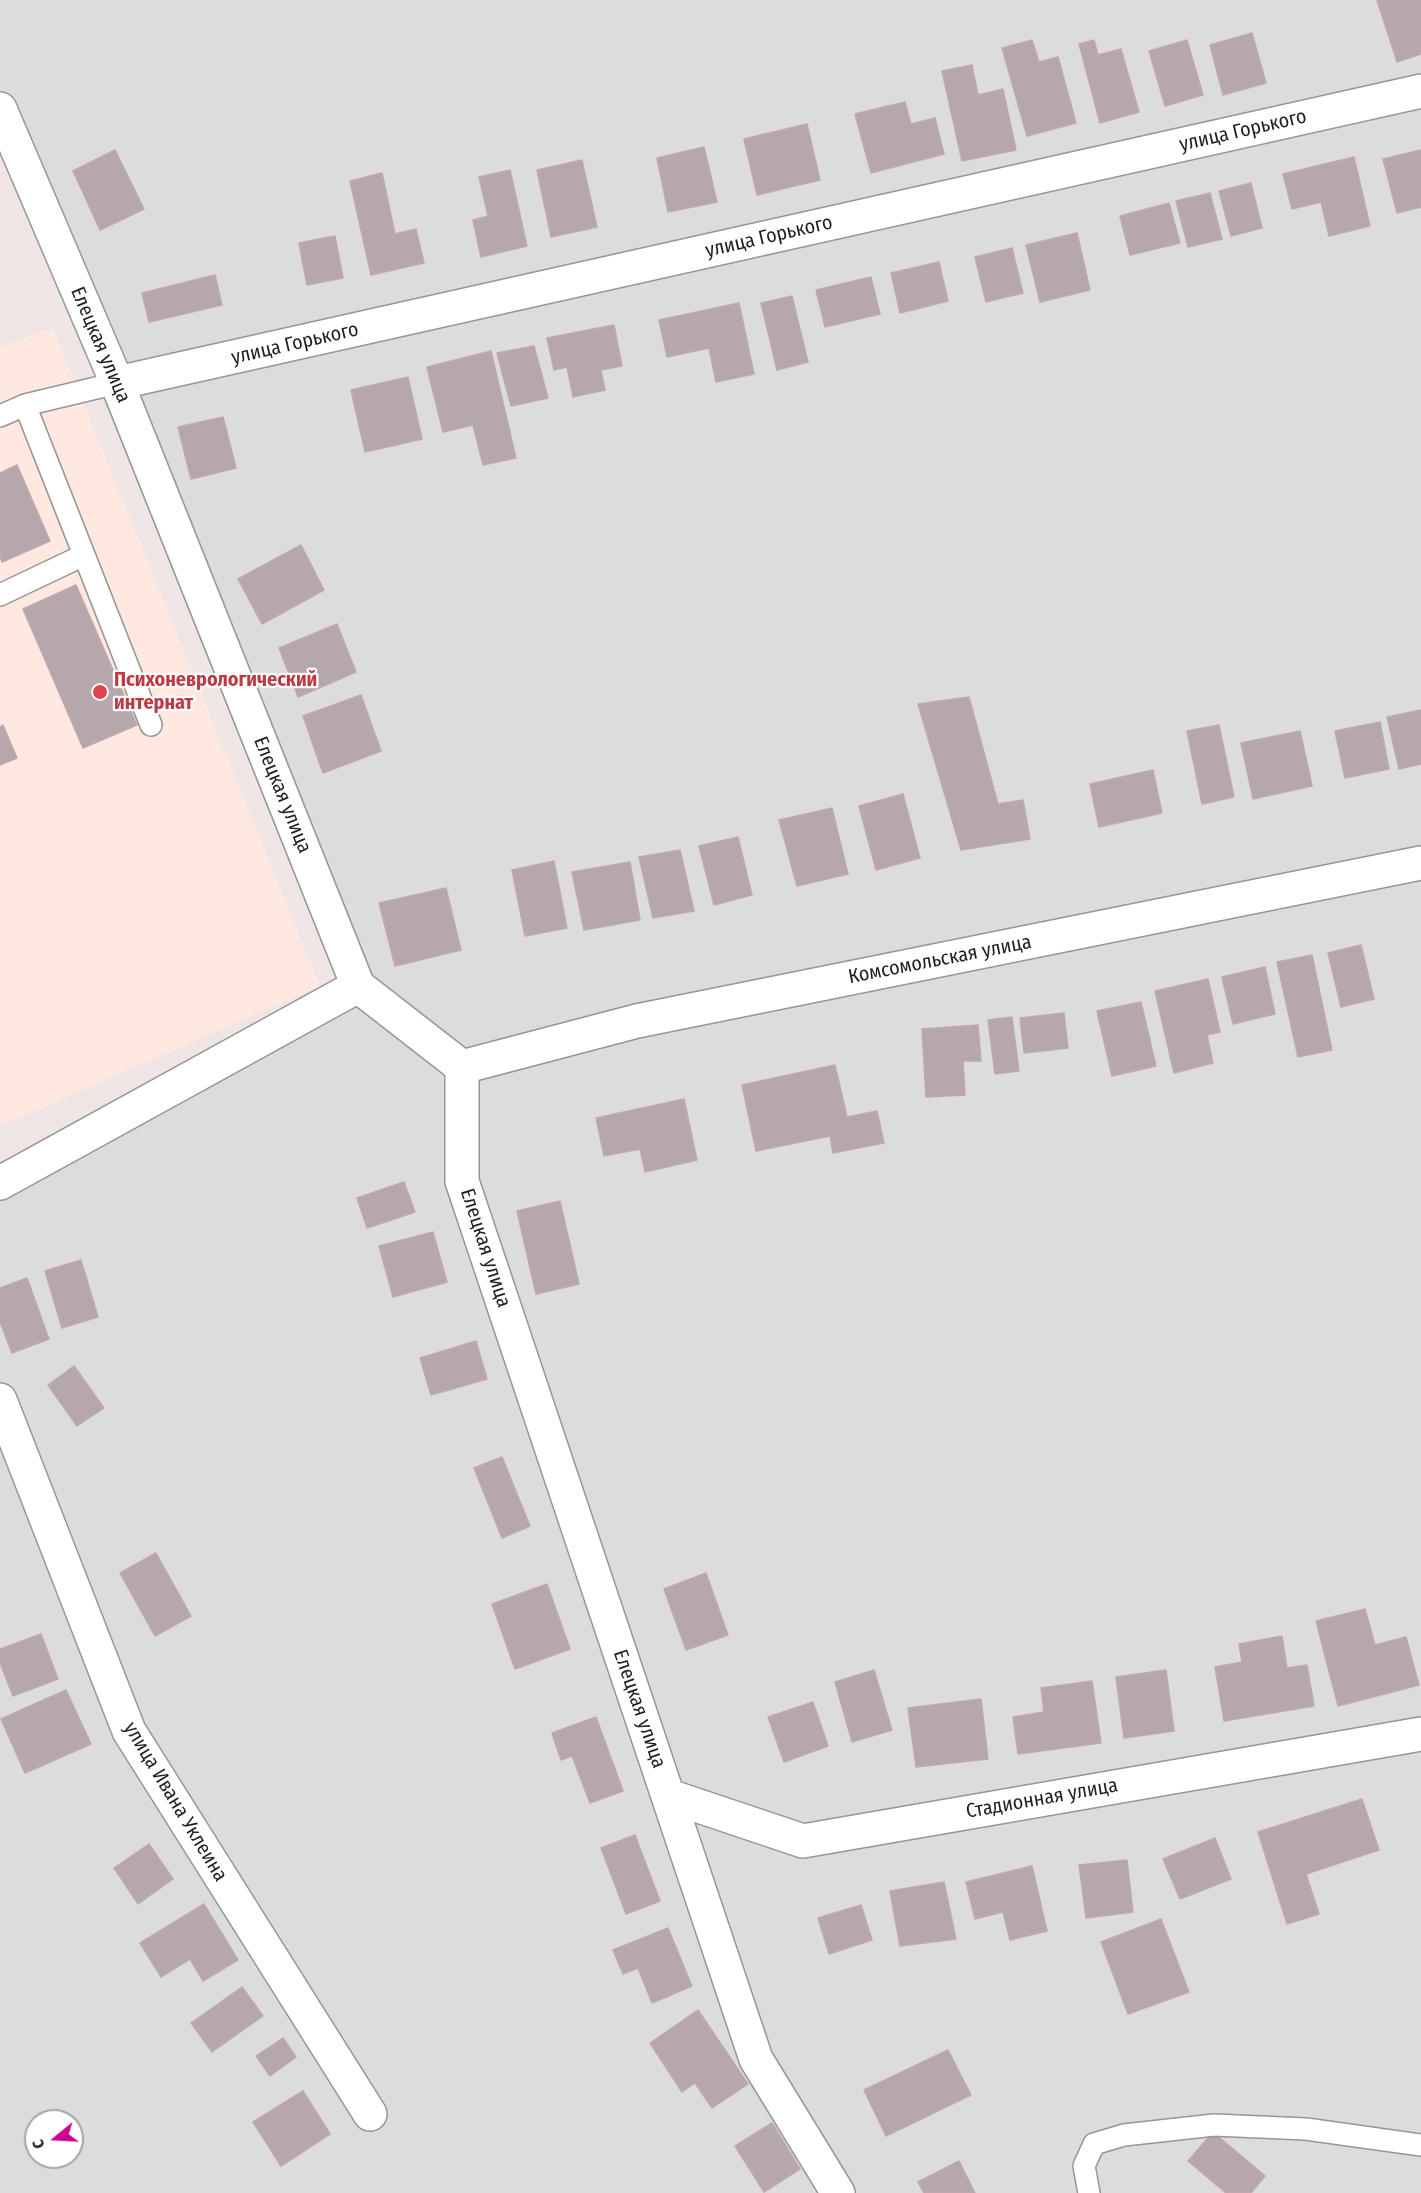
<!DOCTYPE html>
<meta charset="utf-8">
<style>
body{margin:0}
#map{position:relative;width:1421px;height:2193px;overflow:hidden;background:#efe5e5;font-family:"Fira Sans Condensed",sans-serif}
canvas{display:block}
.north{position:absolute;left:24px;top:2109px;width:60px;height:60px;box-sizing:border-box;background:#fff;border:2px solid #a5a5a5;border-radius:50%;rotate:252deg;font-size:16px;font-weight:700;line-height:24px;text-align:center;color:#1f1f1f}
.north::after{content:'';display:block;margin:auto;width:21px;height:27px;background:#ca0390;clip-path:polygon(50% 0,100% 100%,50% 72%,0 100%)}
</style>
<div id="map">
<canvas width="1421" height="2193"></canvas>
<div class="north">С</div>
</div>
<script>
const g = document.querySelector('canvas').getContext('2d');
g.lineJoin = 'round';
function fillPath(path, color) {
  g.fillStyle = color;
  g.fill(path, 'evenodd');
}
function toPath(rows) {
  const path = new Path2D();
  for (const r of rows) {
    path.moveTo(r[0], r[1]);
    for (let i = 2; i < r.length; i += 2) path.lineTo(r[i], r[i + 1]);
  }
  return path;
}
function trace(path, color, width, dash) {
  g.strokeStyle = color;
  g.lineWidth = width;
  g.lineCap = dash ? 'butt' : 'round';
  g.setLineDash(dash || []);
  g.stroke(path);
}
function drawText(font, color, halo, rows, align = 'center') {
  g.font = font + ' "Fira Sans Condensed",sans-serif';
  g.lineWidth = 4.5;
  g.setLineDash([]);
  g.textBaseline = 'middle';
  g.strokeStyle = halo;
  g.fillStyle = color;
  for (const [text, x, y, turn = 0] of rows) {
    g.save();
    g.translate(x, y);
    g.rotate((+turn || 0) * Math.PI / 180);
    g.textAlign = isNaN(turn) ? turn : align;
    if (halo) g.strokeText(text, 0, 0);
    g.fillText(text, 0, 0);
    g.restore();
  }
}
fillPath(toPath([
 [0,0,1421,0,1421,2193,0,2193,0,1183,358,985,0,109],
 [36,2121,72,2121,72,2157,36,2157]
]), '#dddcdc');
fillPath(toPath([
 [53,328,320,986,0,1126,0,347]
]), '#ffe8df');
const building = toPath([
 [1377,0,1421,0,1421,54,1397,62,1377,0],
 [1252,33,1266,83,1223,95,1210,45,1252,33],
 [1032,40,1039,62,1058,57,1076,123,1027,136,1002,48,1032,40],
 [1094,40,1098,55,1121,49,1139,112,1100,123,1079,44,1094,40],
 [1187,40,1203,95,1165,106,1149,51,1187,40],
 [972,65,978,95,1003,89,1016,150,962,161,942,71,972,65],
 [905,102,911,124,935,118,944,154,871,173,855,114,905,102],
 [807,124,820,180,757,195,744,139,807,124],
 [704,147,717,202,668,212,657,158,704,147],
 [115,150,144,209,100,230,73,171,115,150],
 [1421,150,1421,207,1397,213,1383,159,1421,150],
 [1354,157,1370,226,1329,236,1321,202,1292,209,1283,174,1354,157],
 [582,160,597,227,551,237,537,170,582,160],
 [510,170,527,246,481,257,473,220,488,216,479,177,510,170],
 [382,173,395,234,416,229,424,263,371,275,350,181,382,173],
 [1251,183,1262,228,1231,236,1219,191,1251,183],
 [1210,193,1222,239,1188,247,1176,201,1210,193],
 [1169,203,1180,243,1130,255,1120,216,1169,203],
 [1077,233,1090,290,1040,302,1026,245,1077,233],
 [335,236,343,278,307,285,299,243,335,236],
 [1012,248,1023,293,986,302,975,257,1012,248],
 [939,262,948,301,900,313,891,273,939,262],
 [215,275,222,305,149,322,142,293,215,275],
 [871,277,880,314,825,327,816,290,871,277],
 [792,296,808,362,777,370,761,303,792,296],
 [739,303,754,374,716,382,709,348,667,357,659,320,739,303],
 [614,325,622,366,601,370,605,390,573,397,567,367,554,370,547,338,614,325],
 [534,346,548,398,511,406,497,353,534,346],
 [491,351,516,458,483,465,473,425,443,432,427,367,491,351],
 [408,377,422,439,365,452,351,390,408,377],
 [223,417,236,468,191,479,178,427,223,417],
 [17,465,50,541,2,562,0,556,0,473,17,465],
 [301,545,324,590,262,624,238,579,301,545],
 [76,585,137,725,83,748,23,609,76,585],
 [337,624,356,672,298,697,279,648,337,624],
 [361,695,381,751,323,773,303,716,361,695],
 [969,697,998,804,1023,800,1030,839,961,850,918,704,969,697],
 [1421,710,1421,764,1399,769,1387,717,1421,710],
 [1380,722,1389,769,1345,778,1335,731,1380,722],
 [3,725,17,758,0,765,0,727,3,725],
 [1219,725,1234,797,1202,804,1187,731,1219,725],
 [1300,731,1312,786,1253,799,1241,743,1300,731],
 [1153,770,1162,813,1099,827,1090,784,1153,770],
 [903,794,920,858,876,870,859,806,903,794],
 [832,808,848,874,797,886,779,820,832,808],
 [738,837,752,895,714,905,699,846,738,837],
 [680,850,694,911,653,918,639,857,680,850],
 [554,861,567,928,525,936,512,870,554,861],
 [630,862,640,920,584,930,572,872,630,862],
 [446,888,461,950,395,966,379,903,446,888],
 [1361,945,1374,999,1341,1007,1328,953,1361,945],
 [1312,955,1332,1050,1298,1057,1277,962,1312,955],
 [1265,967,1275,1014,1233,1024,1222,977,1265,967],
 [1208,979,1220,1032,1207,1035,1213,1063,1174,1073,1155,991,1208,979],
 [1141,1002,1156,1066,1112,1076,1097,1011,1141,1002],
 [1064,1013,1068,1048,1024,1053,1020,1018,1064,1013],
 [1012,1017,1019,1071,995,1074,988,1020,1012,1017],
 [978,1025,981,1061,963,1061,965,1095,926,1097,922,1029,978,1025],
 [835,1065,847,1117,877,1111,884,1143,833,1153,830,1136,756,1151,742,1085,835,1065],
 [684,1099,697,1160,645,1172,640,1149,604,1156,596,1118,684,1099],
 [404,1182,415,1212,367,1228,357,1198,404,1182],
 [560,1201,579,1284,536,1294,517,1211,560,1201],
 [433,1232,447,1282,393,1297,379,1246,433,1232],
 [81,1260,98,1317,62,1328,45,1271,81,1260],
 [27,1278,49,1339,12,1353,0,1322,0,1288,27,1278],
 [476,1341,487,1379,431,1395,420,1358,476,1341],
 [74,1366,104,1408,77,1426,48,1385,74,1366],
 [502,1457,530,1526,502,1538,474,1468,502,1457],
 [156,1553,191,1616,155,1636,120,1573,156,1553],
 [706,1573,728,1635,686,1650,664,1589,706,1573],
 [547,1584,570,1649,515,1669,492,1604,547,1584],
 [1365,1609,1375,1645,1406,1637,1419,1685,1338,1706,1316,1621,1365,1609],
 [41,1634,58,1679,13,1696,0,1663,0,1649,41,1634],
 [1282,1636,1287,1668,1307,1665,1314,1706,1224,1721,1215,1667,1242,1662,1239,1644,1282,1636],
 [874,1670,892,1730,852,1742,835,1682,874,1670],
 [1166,1670,1174,1731,1124,1738,1116,1677,1166,1670],
 [1092,1681,1101,1743,1018,1754,1013,1717,1044,1712,1041,1688,1092,1681],
 [66,1690,91,1744,25,1773,1,1719,66,1690],
 [981,1699,988,1759,916,1767,908,1708,981,1699],
 [813,1702,828,1746,784,1762,768,1717,813,1702],
 [596,1717,623,1791,590,1803,572,1756,561,1760,552,1733,596,1717],
 [1362,1799,1379,1850,1306,1874,1319,1914,1287,1924,1258,1832,1362,1799],
 [635,1835,660,1901,626,1914,601,1848,635,1835],
 [1215,1838,1231,1879,1180,1899,1163,1859,1215,1838],
 [149,1844,173,1879,138,1904,114,1868,149,1844],
 [1127,1860,1133,1912,1086,1918,1079,1865,1127,1860],
 [1032,1866,1047,1931,1010,1940,1003,1912,975,1919,966,1882,1032,1866],
 [944,1882,956,1939,900,1946,890,1891,944,1882],
 [204,1904,238,1960,203,1981,190,1959,161,1977,140,1943,204,1904],
 [861,1905,872,1940,829,1954,818,1918,861,1905],
 [1161,1919,1189,1992,1128,2014,1101,1942,1161,1919],
 [668,1928,692,1986,652,2003,638,1968,623,1974,613,1950,668,1928],
 [242,1987,263,2016,212,2052,191,2023,242,1987],
 [698,2010,748,2084,712,2108,695,2083,682,2092,650,2043,698,2010],
 [283,2038,296,2057,270,2076,256,2056,283,2038],
 [948,2050,971,2095,886,2136,864,2090,948,2050],
 [303,2091,330,2134,281,2166,253,2122,303,2091],
 [772,2123,800,2169,764,2192,735,2146,772,2123],
 [1213,2132,1265,2176,1251,2193,1226,2193,1188,2161,1213,2132],
 [959,2161,975,2193,924,2193,918,2182,959,2161]
]);
fillPath(building, '#b5a7ab');
trace(building, '#c1a8ae', 1.5);
const service = toPath([
 [25,405,151,725],
 [0,416,25,405,117,383],
 [0,595,84,555],
 [1089,2193,1084,2166,1094,2144,1124,2135,1214,2125,1306,2129,1421,2145]
]);
const minor = toPath([
 [0,109,117,383,358,986,462,1067,462,1181,756,2059,838,2193],
 [117,383,1421,91],
 [462,1067,637,1021,1421,863],
 [0,1183,358,986],
 [0,1400,129,1731,370,2114],
 [669,1796,803,1841,1421,1734]
]);
trace(service, '#969696', 24);
trace(minor, '#969696', 36);
trace(service, '#fff', 21);
trace(minor, '#fff', 33);
for (const [x, y, r, color] of [
 [100,692,8,"#e0444e"]
]) {
  const dot = new Path2D();
  dot.arc(x, y, r, 0, 2 * Math.PI);
  g.fillStyle = color;
  g.fill(dot);
  trace(dot, '#fff', 2);
}
drawText('20px', '#1f1f1f', '#fff', [
 ["улица Горького",1243,131,-13],
 ["улица Горького",769,237,-13],
 ["улица Горького",295,344,-13],
 ["Елецкая улица",100,345,67],
 ["Елецкая улица",282,795,68],
 ["Комсомольская улица",940,960,-11],
 ["Елецкая улица",485,1248,72],
 ["Елецкая улица",639,1709,71],
 ["Стадионная улица",1042,1799,-10],
 ["улица Ивана Уклеина",175,1802,59]
]);
drawText('bold 20px', '#be3a42', '#fff', [
 ["Психоневрологический",114,680],
 ["интернат",114,703]
], 'left');
</script>
